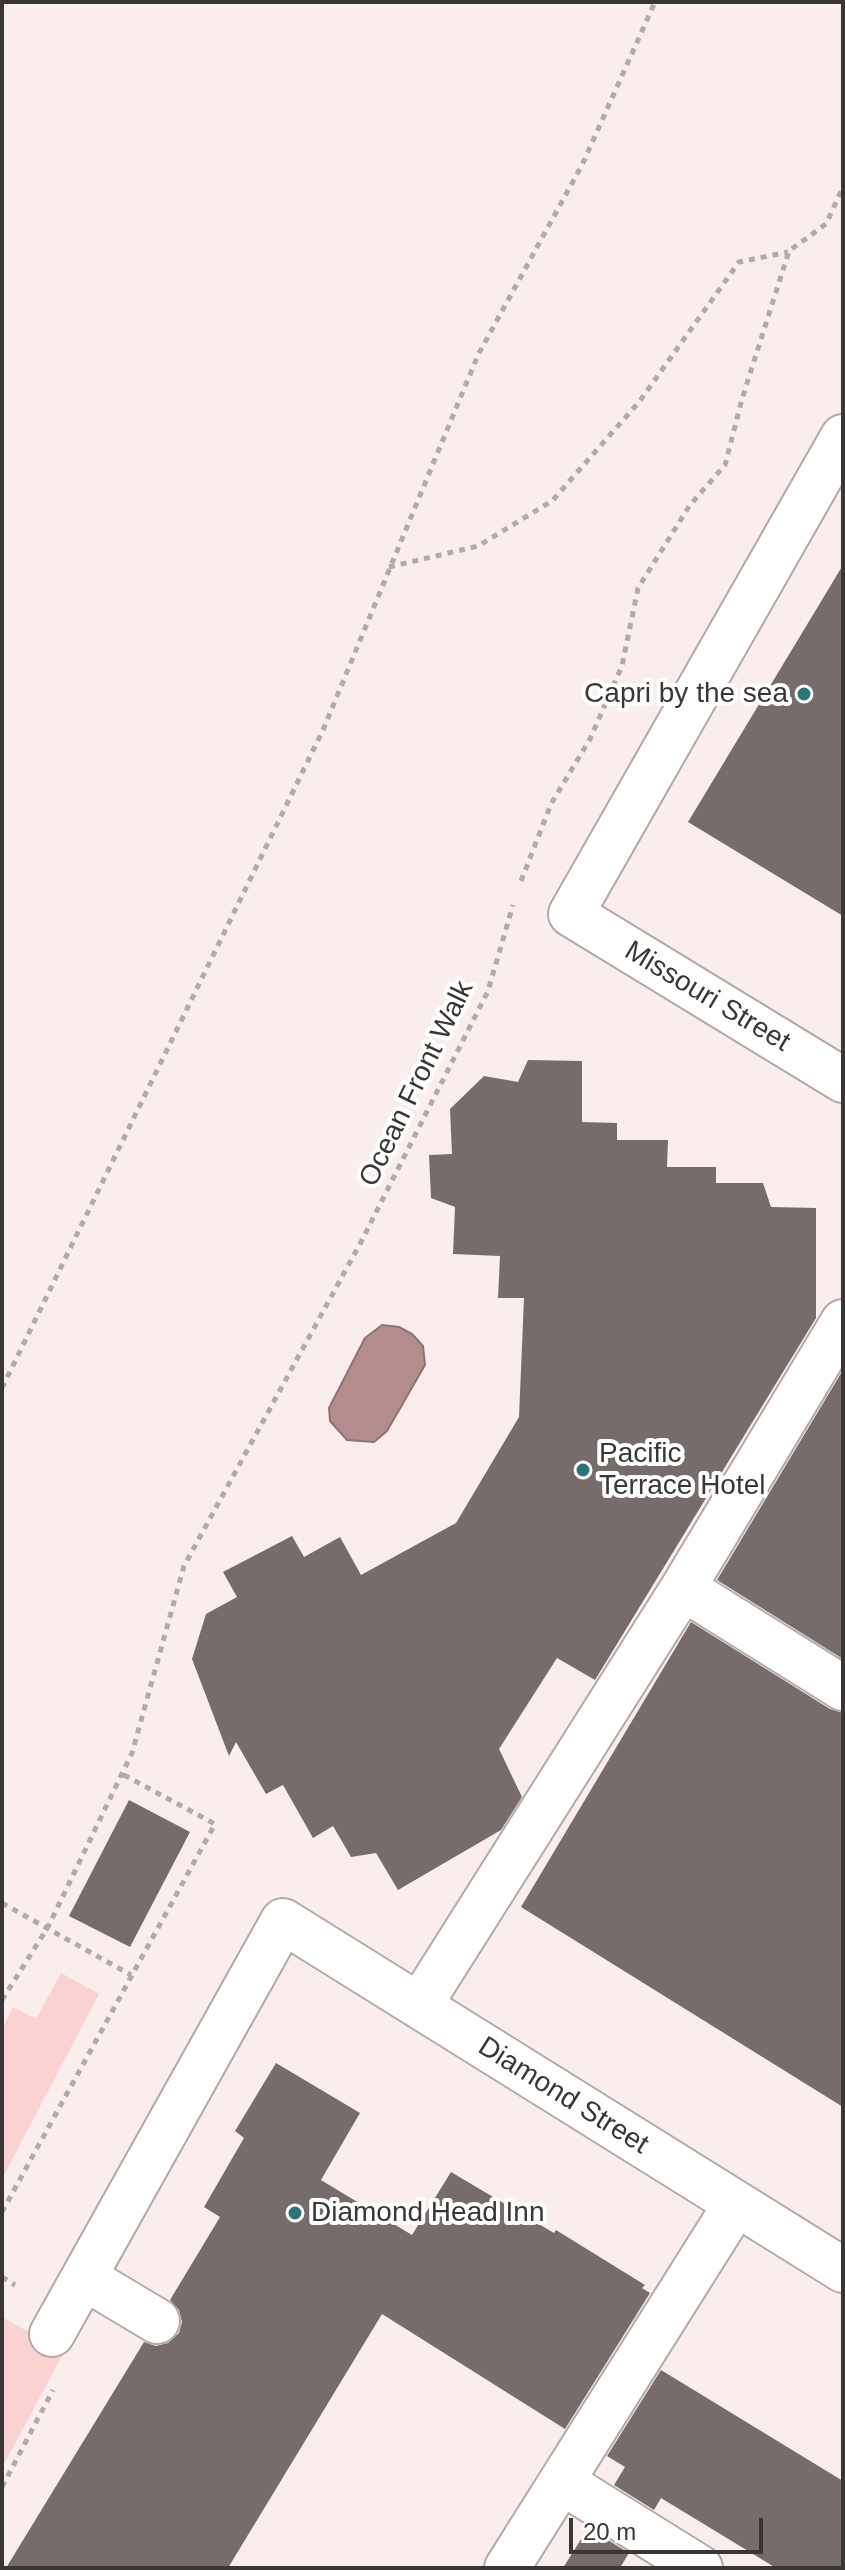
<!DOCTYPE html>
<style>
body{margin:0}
#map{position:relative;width:845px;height:2570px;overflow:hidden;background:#faeeed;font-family:Helvetica,sans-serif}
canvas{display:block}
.frame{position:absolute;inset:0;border:4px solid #3a3635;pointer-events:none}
.scale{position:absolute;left:569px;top:2518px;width:194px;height:36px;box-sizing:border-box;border:4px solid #3a3635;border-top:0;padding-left:10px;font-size:24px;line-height:28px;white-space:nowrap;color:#3a3635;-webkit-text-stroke:6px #fefefe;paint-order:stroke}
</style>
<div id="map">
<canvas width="845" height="2570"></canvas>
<div class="frame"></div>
<div class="scale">20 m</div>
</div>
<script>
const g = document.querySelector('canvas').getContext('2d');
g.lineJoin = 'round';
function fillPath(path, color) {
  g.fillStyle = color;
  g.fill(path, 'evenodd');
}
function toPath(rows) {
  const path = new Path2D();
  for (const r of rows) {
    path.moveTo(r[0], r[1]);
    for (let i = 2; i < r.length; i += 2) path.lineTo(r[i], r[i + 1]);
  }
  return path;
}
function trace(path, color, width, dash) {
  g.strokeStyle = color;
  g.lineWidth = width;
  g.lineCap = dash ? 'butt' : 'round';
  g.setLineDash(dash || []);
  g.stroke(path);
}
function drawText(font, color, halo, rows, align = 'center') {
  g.font = font + ' Helvetica,sans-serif';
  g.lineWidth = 8;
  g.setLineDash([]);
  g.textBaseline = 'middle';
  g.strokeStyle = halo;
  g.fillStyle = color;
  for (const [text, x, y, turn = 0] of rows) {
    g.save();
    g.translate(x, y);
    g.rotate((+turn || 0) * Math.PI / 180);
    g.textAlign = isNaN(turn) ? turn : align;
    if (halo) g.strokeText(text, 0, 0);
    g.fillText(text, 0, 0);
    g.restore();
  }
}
fillPath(toPath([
 [61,1973,99,1994,2,2179,2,2029,13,2007,36,2019],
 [2,2317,64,2352,2,2468]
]), '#f9d2d1');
const water = toPath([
 [382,1325,399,1327,412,1334,423,1346,425,1365,387,1431,374,1442,347,1440,330,1421,329,1408,365,1338,382,1325]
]);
fillPath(water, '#b38d8c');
trace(water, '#8f7372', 2);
fillPath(toPath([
 [843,565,843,916,688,822],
 [528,1060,582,1061,582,1122,617,1123,617,1140,668,1140,667,1167,716,1167,716,1183,763,1183,771,1207,816,1208,816,1318,595,1680,557,1658,499,1749,522,1797,501,1830,398,1890,376,1853,351,1857,333,1826,313,1838,283,1785,266,1794,236,1742,229,1756,192,1659,206,1614,237,1597,223,1572,292,1536,304,1557,340,1537,361,1575,456,1523,519,1417,524,1298,498,1298,500,1256,453,1254,455,1207,431,1198,429,1155,452,1154,450,1109,484,1076,518,1082],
 [843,1370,843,1659,717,1580],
 [691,1622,830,1709,843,1713,843,2107,521,1907],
 [129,1800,190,1832,130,1947,69,1916],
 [276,2063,360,2113,321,2180,412,2235,451,2172,554,2233,556,2230,645,2285,642,2288,650,2293,565,2429,382,2314,228,2568,6,2568,144,2342,156,2346,168,2343,179,2333,182,2322,179,2310,170,2300,220,2217,204,2207,244,2138,235,2131],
 [661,2370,843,2481,843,2568,776,2568,661,2498,654,2510,614,2485,625,2467,607,2456],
 [588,2528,629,2553,620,2568,563,2568]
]), '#776c6c');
const minor = toPath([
 [843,437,571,914,843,1080],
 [683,1588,843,1688],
 [419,2006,683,1588,843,1322],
 [85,2278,157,2321],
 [52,2334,283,1921,843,2270],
 [562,2482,700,2568],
 [507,2568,736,2204]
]);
trace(minor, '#b3a7a7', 48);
trace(toPath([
 [389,567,478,546,552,501,639,402,739,262,788,252],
 [521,881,551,804,590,739,622,666,638,588,690,505,725,465,742,399,789,251,826,224,843,187],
 [2,1388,323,730,478,355,582,165,655,2],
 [2,1903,131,1975],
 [2,2000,48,1927,132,1753,184,1566,361,1242,488,991,513,905],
 [2,2212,215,1824,122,1774],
 [2,2277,15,2285],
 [2,2487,53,2390]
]), '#b2a9a8', 5, [6, 6]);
trace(minor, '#fff', 44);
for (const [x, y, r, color] of [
 [804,694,8,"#2b7579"],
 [583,1470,8,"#2b7579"],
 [295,2213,8,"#2b7579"]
]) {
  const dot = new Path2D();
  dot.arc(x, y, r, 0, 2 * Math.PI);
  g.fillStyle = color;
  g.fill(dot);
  trace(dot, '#fefefe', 3);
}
drawText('28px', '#3a3635', '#fefefe', [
 ["Capri by the sea",788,694,"right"],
 ["Pacific",599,1454],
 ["Terrace Hotel",599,1486],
 ["Diamond Head Inn",311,2213]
], 'left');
drawText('28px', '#3a3635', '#fefefe', [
 ["Missouri Street",707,997,31],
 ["Ocean Front Walk",417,1084,-64],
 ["Diamond Street",563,2096,32]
]);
</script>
